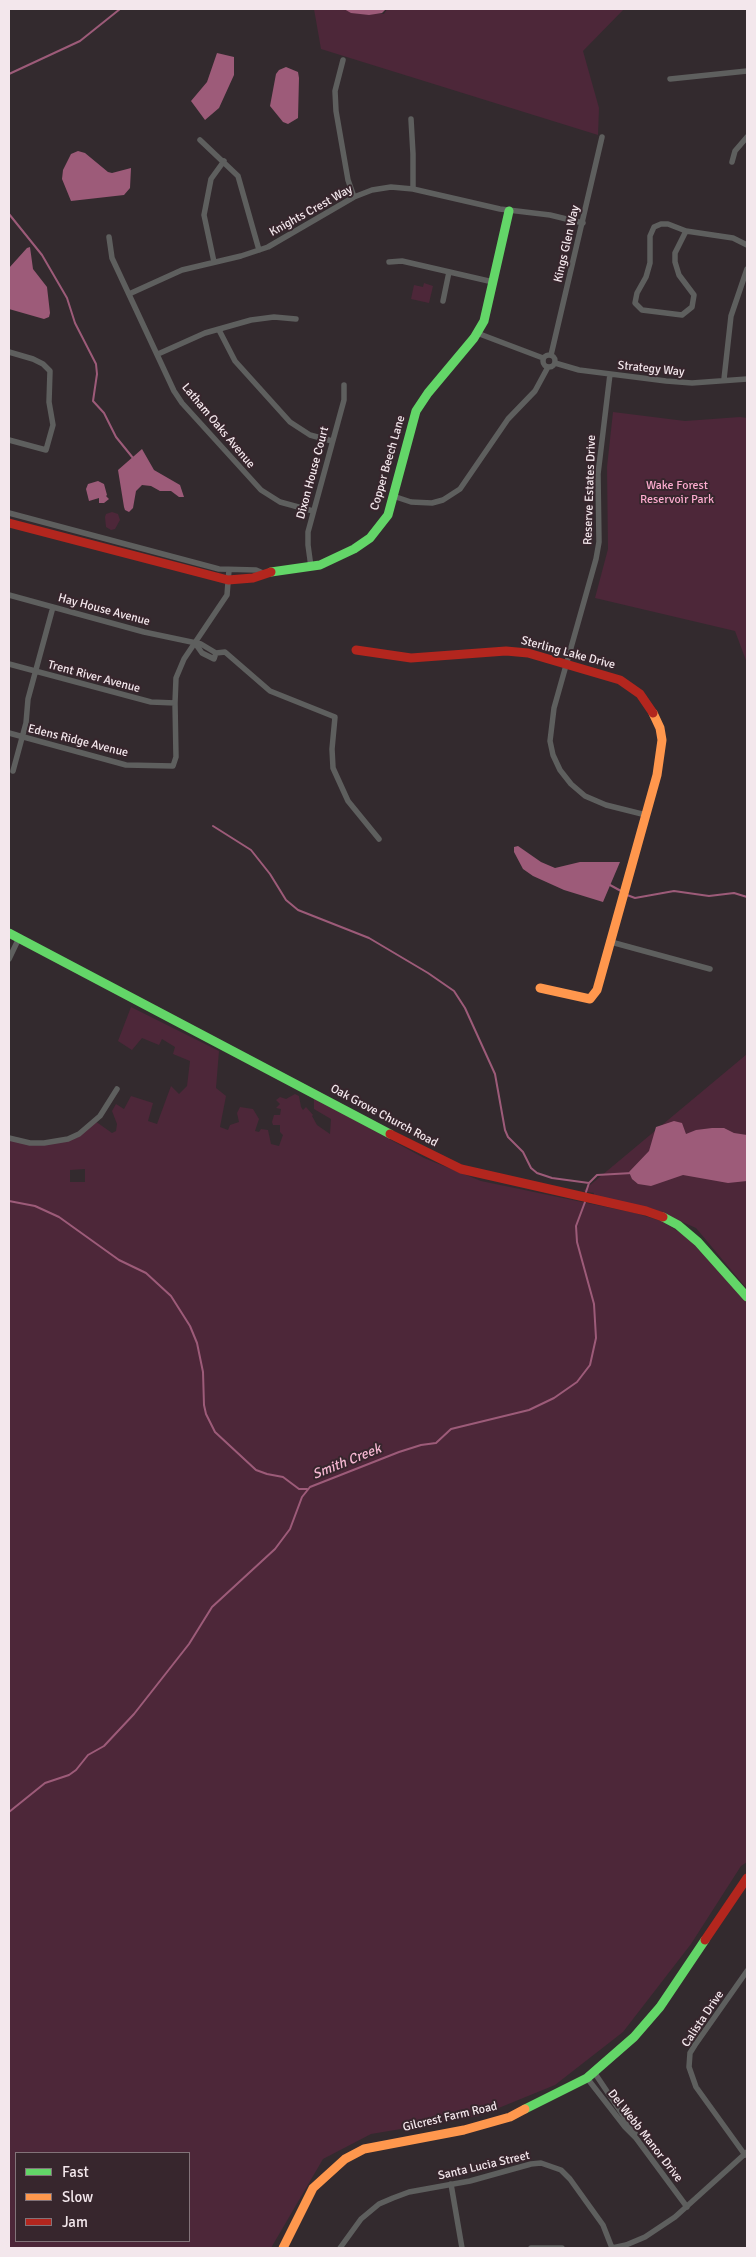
<!DOCTYPE html>
<style>
body{margin:0}
#map{position:relative;width:756px;height:2257px;overflow:hidden;background:#332a2e;font-family:Signika,sans-serif}
canvas{display:block}
.frame{position:absolute;inset:0;border:10px solid #f3e7ec;pointer-events:none}
.legend{position:absolute;left:15px;top:2152px;width:175px;height:90px;box-sizing:border-box;background:#37262d;border:1px solid #827379;margin:0;padding:6px 9px;list-style:none;font-size:15px;color:#f3e7ec}
.legend li{display:flex;align-items:center;gap:10px;height:25px}
.legend b{width:25px;border:1px solid #827379}
</style>
<div id="map">
<canvas width="756" height="2257"></canvas>
<div class="frame"></div>
<ul class="legend">
<li><b style="height:6px;background:#63d668"></b>Fast</li>
<li><b style="height:6px;background:#ff974d"></b>Slow</li>
<li><b style="height:6px;background:#b3261e"></b>Jam</li>
</ul>
</div>
<script>
const g = document.querySelector('canvas').getContext('2d');
g.lineJoin = 'round';
function fillPath(path, color) {
  g.fillStyle = color;
  g.fill(path, 'evenodd');
}
function toPath(rows) {
  const path = new Path2D();
  for (const r of rows) {
    if (r.length === 3) {
      path.moveTo(r[0] + r[2], r[1]);
      path.arc(r[0], r[1], r[2], 0, 2 * Math.PI);
      continue;
    }
    path.moveTo(r[0], r[1]);
    for (let i = 2; i < r.length; i += 2) path.lineTo(r[i], r[i + 1]);
  }
  return path;
}
function trace(path, color, width, dash) {
  g.strokeStyle = color;
  g.lineWidth = width;
  g.lineCap = dash ? 'butt' : 'round';
  g.setLineDash(dash || []);
  g.stroke(path);
}
function drawText(font, color, halo, rows, align = 'center') {
  g.font = font + ' Signika,sans-serif';
  g.lineWidth = 4;
  g.setLineDash([]);
  g.textBaseline = 'middle';
  g.strokeStyle = halo;
  g.fillStyle = color;
  for (const [text, x, y, turn = 0] of rows) {
    g.save();
    g.translate(x, y);
    g.rotate((+turn || 0) * Math.PI / 180);
    g.textAlign = isNaN(turn) ? turn : align;
    if (halo) g.strokeText(text, 0, 0);
    g.fillText(text, 0, 0);
    g.restore();
  }
}
fillPath(toPath([
 [314,9,341,9,384,14,387,9,624,9,583,51,599,108,598,135,321,49],
 [424,283,433,286,429,303,411,299,414,285,423,287],
 [613,412,685,421,740,417,747,418,747,663,735,631,595,598,608,549,607,467],
 [112,512,118,514,120,520,115,529,111,530,106,527,105,517,106,514],
 [131,1007,219,1051,216,1088,226,1096,220,1127,228,1130,230,1125,239,1122,237,1113,240,1107,253,1109,259,1119,255,1131,259,1132,261,1129,268,1130,271,1144,279,1146,283,1135,280,1132,280,1125,273,1125,272,1122,274,1115,280,1115,281,1109,276,1108,280,1104,276,1100,280,1097,286,1099,295,1094,299,1096,301,1107,303,1110,306,1107,313,1115,312,1116,317,1125,330,1134,331,1119,314,1109,314,1098,424,1158,481,1181,635,1213,661,1221,686,1236,747,1302,747,1862,741,1866,691,1944,623,2032,555,2085,479,2116,371,2134,323,2159,271,2248,9,2248,9,1138,30,1143,68,1139,95,1121,112,1133,116,1131,117,1124,112,1111,116,1104,124,1109,131,1096,153,1103,148,1121,157,1124,171,1086,179,1094,187,1086,190,1061,173,1054,175,1047,162,1039,159,1045,142,1038,132,1050,118,1041],
 [85,1169,85,1182,70,1182,70,1170],
 [16,2153,189,2153,189,2241,16,2241],
 [747,1054,747,1289,696,1228,651,1208,593,1196,594,1193,583,1191]
]), '#4d2739');
fillPath(toPath([
 [344,9,386,9,382,13,369,15,351,13],
 [217,53,234,57,234,75,219,108,205,120,191,101,207,82],
 [286,67,298,72,299,78,298,118,288,124,283,122,270,106,276,74,279,70],
 [78,151,85,153,108,172,112,173,131,168,130,188,124,195,71,201,62,179,63,170,71,154],
 [30,247,33,269,47,287,50,313,49,317,44,319,9,309,9,268,27,248],
 [142,449,154,470,180,485,184,497,179,497,171,491,160,491,151,486,142,485,136,491,133,508,129,512,125,510,124,507,118,470],
 [98,481,104,484,107,495,106,496,109,499,104,503,99,503,99,498,89,501,86,489,88,484],
 [518,846,541,862,555,868,580,862,620,862,603,902,564,890,533,876,523,869,514,852,514,847],
 [674,1121,682,1123,686,1134,696,1130,712,1128,724,1128,734,1133,747,1135,747,1181,728,1183,683,1175,651,1186,638,1184,632,1179,629,1172,649,1151,656,1127]
]), '#9d5b79');
trace(toPath([
 [9,74,80,41,120,9],
 [9,214,42,255,67,298,75,323,96,364,97,374,93,401,104,413,116,437,133,458],
 [213,826,251,850,270,874,286,900,298,910,369,938,428,973,454,991,465,1008,495,1074,505,1130,508,1137,523,1152,531,1168,537,1173,552,1178,589,1183],
 [610,885,621,891],
 [627,895,635,898,674,891,709,896,734,893,747,897],
 [586,1192,589,1183,597,1175,632,1173],
 [9,1201,35,1206,59,1217,119,1260,146,1273,171,1296,190,1326,197,1343,203,1372,204,1405,206,1414,215,1432,256,1470,267,1474,283,1477,299,1489,307,1489],
 [9,1812,45,1783,69,1775,76,1770,88,1755,104,1746,134,1714,189,1644,212,1607,275,1549,290,1529,302,1497,310,1487,399,1452,421,1445,436,1443,451,1429,529,1410,554,1398,577,1382,590,1365,596,1338,594,1304,577,1242,576,1226,585,1202]
]), '#9d5b79', 2);
trace(toPath([
 [343,60,335,91,336,111,348,180,354,197],
 [670,79,747,71],
 [411,119,413,154,413,189],
 [200,140,238,176,259,250],
 [732,162,735,151,747,137],
 [661,224,668,224,686,231,675,253,675,262,679,275,694,295,692,307,682,315,642,310,635,303,637,293,646,277,650,263,650,236,654,227,661,224],
 [686,231,733,238,747,245],
 [109,237,112,258,174,391,182,403,261,490,280,502,313,511],
 [214,262,204,215,211,179,224,161],
 [389,262,402,261,493,282],
 [129,294,182,270,241,256,268,247,354,197,372,190,391,187,413,189,500,209,550,215,583,223],
 [443,301,449,272],
 [219,330,235,361,290,422,310,435,332,441],
 [477,333,543,358],
 [9,352,33,359,43,364,50,371,49,402,53,425,46,450,9,440],
 [158,354,205,333,251,320,274,317,296,319],
 [551,355,602,137],
 [549,361,6],
 [555,363,579,370,666,381,692,383,747,379],
 [610,374,598,474,599,542,596,559,554,708,550,741,553,755,560,770,571,784,585,796,606,805,646,815],
 [724,379,731,316,747,269],
 [393,496,411,502,432,503,443,500,460,489,508,419,535,391,548,367],
 [9,513,219,569,256,570,263,573],
 [311,567,308,545,308,532,344,400,344,385],
 [9,595,144,632,201,644,216,653,214,659,202,653,195,643],
 [216,653,225,652,270,691,335,717,332,749,333,768,348,801,379,839],
 [9,664,151,702,175,703],
 [9,733,126,765,173,766,176,757,175,703,176,678,184,659,227,595,229,570],
 [13,771,26,723,28,699,53,607],
 [611,942,710,969],
 [9,959,19,938],
 [9,1138,30,1143,44,1143,68,1139,79,1134,100,1116,117,1089],
 [594,2072,635,2133],
 [587,2078,625,2127,636,2138,687,2207],
 [745,2155,696,2087,689,2067,690,2053,695,2045,747,1971],
 [451,2184,462,2248],
 [340,2248,361,2219,379,2204,393,2198,409,2192,470,2181,531,2164,541,2163,561,2170,570,2179,603,2225,612,2248],
 [531,2248,562,2248],
 [612,2248,626,2245,645,2237,675,2217,747,2152]
]), '#5e5f5e', 5.5);
trace(toPath([
 [271,572,320,565,354,549,370,538,388,515,416,411,428,393,474,338,484,321,509,211],
 [9,933,390,1134],
 [663,1217,678,1225,698,1242,747,1297],
 [525,2109,587,2078,634,2037,660,2007,705,1940]
]), '#63d668', 9);
trace(toPath([
 [540,988,590,999,597,990,657,775,662,740,660,728,653,713],
 [283,2248,313,2188,345,2159,364,2149,464,2130,510,2117,525,2109]
]), '#ff974d', 9);
trace(toPath([
 [9,523,228,580,253,578,271,572],
 [356,650,411,658,506,651,528,653,620,680,640,694,653,713],
 [390,1134,461,1169,646,1211,663,1217],
 [705,1940,747,1878]
]), '#b3261e', 9);
drawText('12px', '#f3e7ec', '#37262d', [
 ["Knights Crest Way",311,211,-29],
 ["Kings Glen Way",567,244,-77],
 ["Strategy Way",651,369,6],
 ["Latham Oaks Avenue",218,426,50],
 ["Copper Beech Lane",388,463,-74],
 ["Dixon House Court",313,473,-75],
 ["Reserve Estates Drive",590,490,-88],
 ["Hay House Avenue",104,610,15],
 ["Sterling Lake Drive",568,653,15],
 ["Trent River Avenue",94,677,15],
 ["Edens Ridge Avenue",78,741,14],
 ["Oak Grove Church Road",384,1116,28],
 ["Calista Drive",703,2019,-56],
 ["Gilcrest Farm Road",450,2117,-13],
 ["Del Webb Manor Drive",645,2136,52],
 ["Santa Lucia Street",484,2166,-13]
]);
drawText('12px', '#fcabce', '#37262d', [
 ["Wake Forest",677,486],
 ["Reservoir Park",677,500]
]);
drawText('italic 14px', '#f5b8d2', '#37262d', [
 ["Smith Creek",347,1462,-22]
]);
</script>
